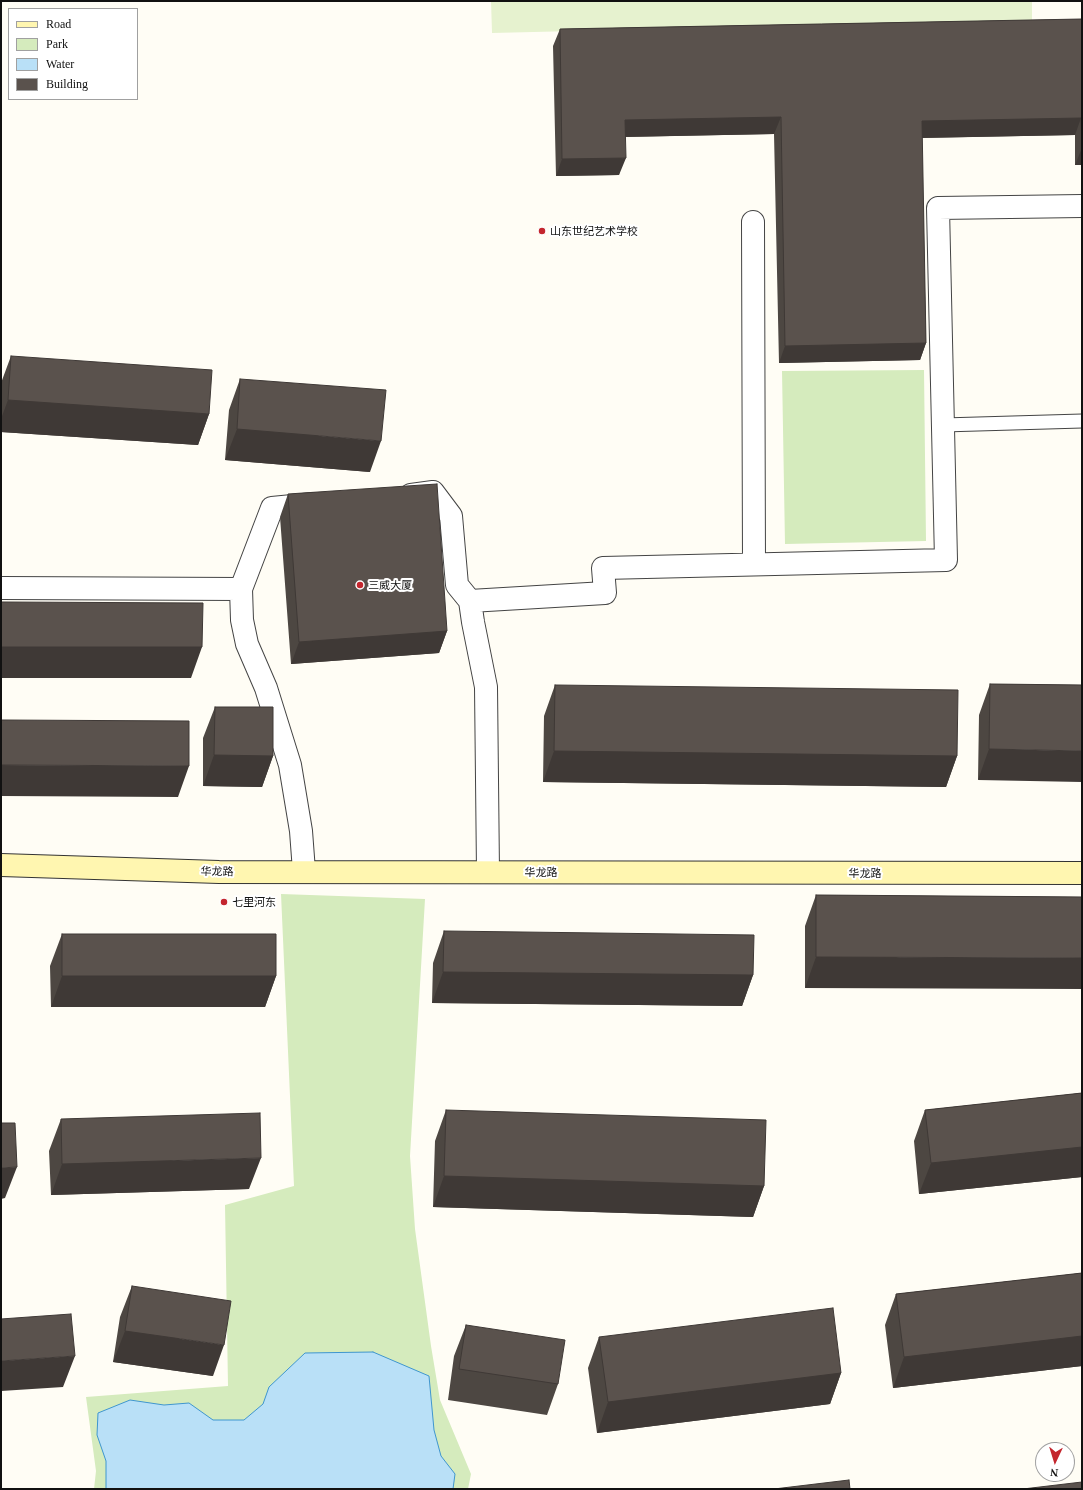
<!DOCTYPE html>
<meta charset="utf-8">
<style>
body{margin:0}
#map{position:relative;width:1083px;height:1490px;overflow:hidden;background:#fffdf5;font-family:Georgia,serif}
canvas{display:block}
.frame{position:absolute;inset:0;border:2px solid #111;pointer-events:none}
.legend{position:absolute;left:8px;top:8px;width:130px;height:92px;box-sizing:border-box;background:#fff;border:1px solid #a0a0a0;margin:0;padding:5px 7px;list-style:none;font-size:12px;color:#111}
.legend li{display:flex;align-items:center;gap:8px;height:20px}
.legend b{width:20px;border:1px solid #a0a0a0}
.north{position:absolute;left:1035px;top:1442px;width:40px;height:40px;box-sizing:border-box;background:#fff;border:1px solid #a0a0a0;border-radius:50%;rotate:184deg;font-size:11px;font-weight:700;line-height:16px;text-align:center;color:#111}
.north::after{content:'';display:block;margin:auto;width:14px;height:18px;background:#c4262e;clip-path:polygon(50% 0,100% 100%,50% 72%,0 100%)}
</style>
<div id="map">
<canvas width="1083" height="1490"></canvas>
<div class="frame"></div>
<ul class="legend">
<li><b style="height:5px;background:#fff6b0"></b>Road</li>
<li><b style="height:11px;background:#d5ebbd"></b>Park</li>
<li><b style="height:11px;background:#b9e0f7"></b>Water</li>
<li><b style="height:11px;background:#5a524d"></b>Building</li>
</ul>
<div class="north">N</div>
</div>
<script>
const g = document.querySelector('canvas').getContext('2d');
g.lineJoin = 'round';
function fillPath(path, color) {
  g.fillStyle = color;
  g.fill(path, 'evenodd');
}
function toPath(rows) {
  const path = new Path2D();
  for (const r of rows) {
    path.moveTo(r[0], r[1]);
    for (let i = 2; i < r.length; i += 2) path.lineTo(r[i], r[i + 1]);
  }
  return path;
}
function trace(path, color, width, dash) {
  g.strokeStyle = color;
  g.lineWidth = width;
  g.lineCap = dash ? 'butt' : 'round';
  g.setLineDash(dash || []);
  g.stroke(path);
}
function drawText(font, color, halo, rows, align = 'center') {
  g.font = font + ' Georgia,"Noto Sans SC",serif';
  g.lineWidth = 4;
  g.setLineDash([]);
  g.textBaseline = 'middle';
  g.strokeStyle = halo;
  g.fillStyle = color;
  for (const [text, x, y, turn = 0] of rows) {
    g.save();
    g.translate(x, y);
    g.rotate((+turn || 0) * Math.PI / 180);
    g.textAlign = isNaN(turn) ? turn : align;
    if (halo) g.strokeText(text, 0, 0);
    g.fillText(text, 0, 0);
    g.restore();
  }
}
fillPath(toPath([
 [924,370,926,541,785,544,782,371],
 [281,894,425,899,410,1156,415,1229,431,1346,440,1400,471,1474,468,1489,94,1489,96,1471,86,1397,228,1386,225,1205,294,1186]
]), '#d5ebbd');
fillPath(toPath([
 [491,1,1032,1,1032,20,492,33]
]), '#e6f2cf');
const water = toPath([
 [373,1352,429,1376,434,1430,441,1456,455,1474,453,1489,106,1489,106,1461,97,1435,98,1413,130,1400,164,1405,189,1403,213,1420,244,1420,263,1404,269,1387,305,1353,373,1352]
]);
fillPath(water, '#b9e0f7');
trace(water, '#3f96cf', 1);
const service = toPath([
 [943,425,1082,421]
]);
const minor = toPath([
 [753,222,754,564],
 [411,495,433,492,451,516,457,585,470,601,605,593,603,568,946,560,938,208,1082,206],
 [1,588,241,589],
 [470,601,473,622,486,687,488,872],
 [304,871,301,831,290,765,266,688,247,644,242,620,241,589,272,508,313,504]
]);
const secondary = toPath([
 [1,865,219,872,1082,873]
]);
trace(service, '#444', 15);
trace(minor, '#444', 24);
trace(secondary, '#333', 24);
trace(service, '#fff', 13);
trace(minor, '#fff', 22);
trace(secondary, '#fff6b0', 22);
fillPath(toPath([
 [1082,19,1082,165,1075,165,1075,135,922,138,926,343,920,360,779,363,774,134,625,137,619,175,556,176,553,46,560,29],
 [11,356,209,414,198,445,1,432,1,383],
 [240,379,370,472,225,460,229,410],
 [288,494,447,631,439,653,291,664,280,517],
 [990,684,1082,685,978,780,979,715],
 [555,685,957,756,946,787,543,782,544,716],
 [215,707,273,756,262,787,203,786,203,738],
 [816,895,1082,897,805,988,805,926],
 [444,931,753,975,742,1006,432,1003,433,963],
 [62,934,276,976,265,1007,51,1007,50,966],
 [1082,1093,1082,1177,919,1194,914,1141,925,1110],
 [446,1110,764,1186,753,1217,433,1207,435,1141],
 [61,1119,249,1189,51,1195,49,1151],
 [1082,1273,1082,1366,893,1388,885,1325,896,1294],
 [132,1286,213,1376,113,1362,120,1317],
 [466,1325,558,1384,547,1415,448,1400,454,1356],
 [599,1337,841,1373,830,1404,597,1433,588,1368]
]), '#4d4742');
fillPath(toPath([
 [781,117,774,134,619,137,625,120],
 [1081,118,1075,135,915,138,922,121],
 [1082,148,1082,165,1075,165],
 [626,158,619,175,556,176,562,159],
 [926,343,920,360,779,363,785,346],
 [8,400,209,414,198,445,1,432,1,419],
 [237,429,381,441,370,472,225,460],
 [447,631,439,653,291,664,299,642],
 [1,647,202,647,191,678,1,678],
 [989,749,1082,751,1082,782,978,780],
 [554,751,957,756,946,787,543,782],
 [214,755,273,756,262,787,203,786],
 [1,765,189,766,178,797,1,796],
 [816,957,1082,958,1082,989,805,988],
 [443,972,753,975,742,1006,432,1003],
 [62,976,276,976,265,1007,51,1007],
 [1082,1147,1082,1177,919,1194,931,1163],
 [261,1158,249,1189,51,1195,62,1164],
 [17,1167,5,1198,1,1199,1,1168],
 [444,1176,764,1186,753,1217,433,1207],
 [125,1331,224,1345,213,1376,113,1362],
 [1082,1336,1082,1366,893,1388,904,1357],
 [75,1356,63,1387,1,1391,1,1361],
 [841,1373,830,1404,597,1433,608,1402]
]), '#3f3936');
const building = toPath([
 [1082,19,1082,148,1081,118,922,121,926,343,785,346,781,117,625,120,626,158,562,159,560,29,1082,19],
 [11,356,212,370,209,414,8,400,11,356],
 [240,379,386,390,381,441,237,429,240,379],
 [437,484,447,631,299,642,288,494,437,484],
 [1,602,203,603,202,647,1,647,1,602],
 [990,684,1082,685,1082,751,989,749,990,684],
 [555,685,958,690,957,756,554,751,555,685],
 [215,707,273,707,273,756,214,755,215,707],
 [1,720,189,721,189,766,1,765,1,720],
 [816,895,1082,897,1082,958,816,957,816,895],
 [444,931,754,935,753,975,443,972,444,931],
 [62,934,276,934,276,976,62,976,62,934],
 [1082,1093,1082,1147,931,1163,925,1110,1082,1093],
 [446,1110,766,1120,764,1186,444,1176,446,1110],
 [260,1113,261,1158,62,1164,61,1119,260,1113],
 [1,1123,15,1123,17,1167,1,1168,1,1123],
 [1082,1273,1082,1336,904,1357,896,1294,1082,1273],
 [132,1286,231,1301,224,1345,125,1331,132,1286],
 [833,1308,841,1373,608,1402,599,1337,833,1308],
 [71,1314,75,1356,1,1361,1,1319,71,1314],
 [466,1325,565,1340,558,1384,459,1369,466,1325],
 [849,1480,850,1489,774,1489,849,1480],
 [1082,1482,1082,1489,1023,1489,1082,1482]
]);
fillPath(building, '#5a524d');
trace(building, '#3f3936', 1);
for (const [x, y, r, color] of [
 [542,231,4,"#c4262e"],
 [360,585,4,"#c4262e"],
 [224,902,4,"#c4262e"]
]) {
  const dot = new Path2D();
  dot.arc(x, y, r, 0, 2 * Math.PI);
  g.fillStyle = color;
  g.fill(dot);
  trace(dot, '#fff', 1.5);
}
drawText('11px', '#111', '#fff', [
 ["山东世纪艺术学校",550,231],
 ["三威大厦",368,585],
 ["七里河东",232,902]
], 'left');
drawText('11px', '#111', '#fff', [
 ["华龙路",217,871,1],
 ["华龙路",541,872],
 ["华龙路",865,873]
]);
</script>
